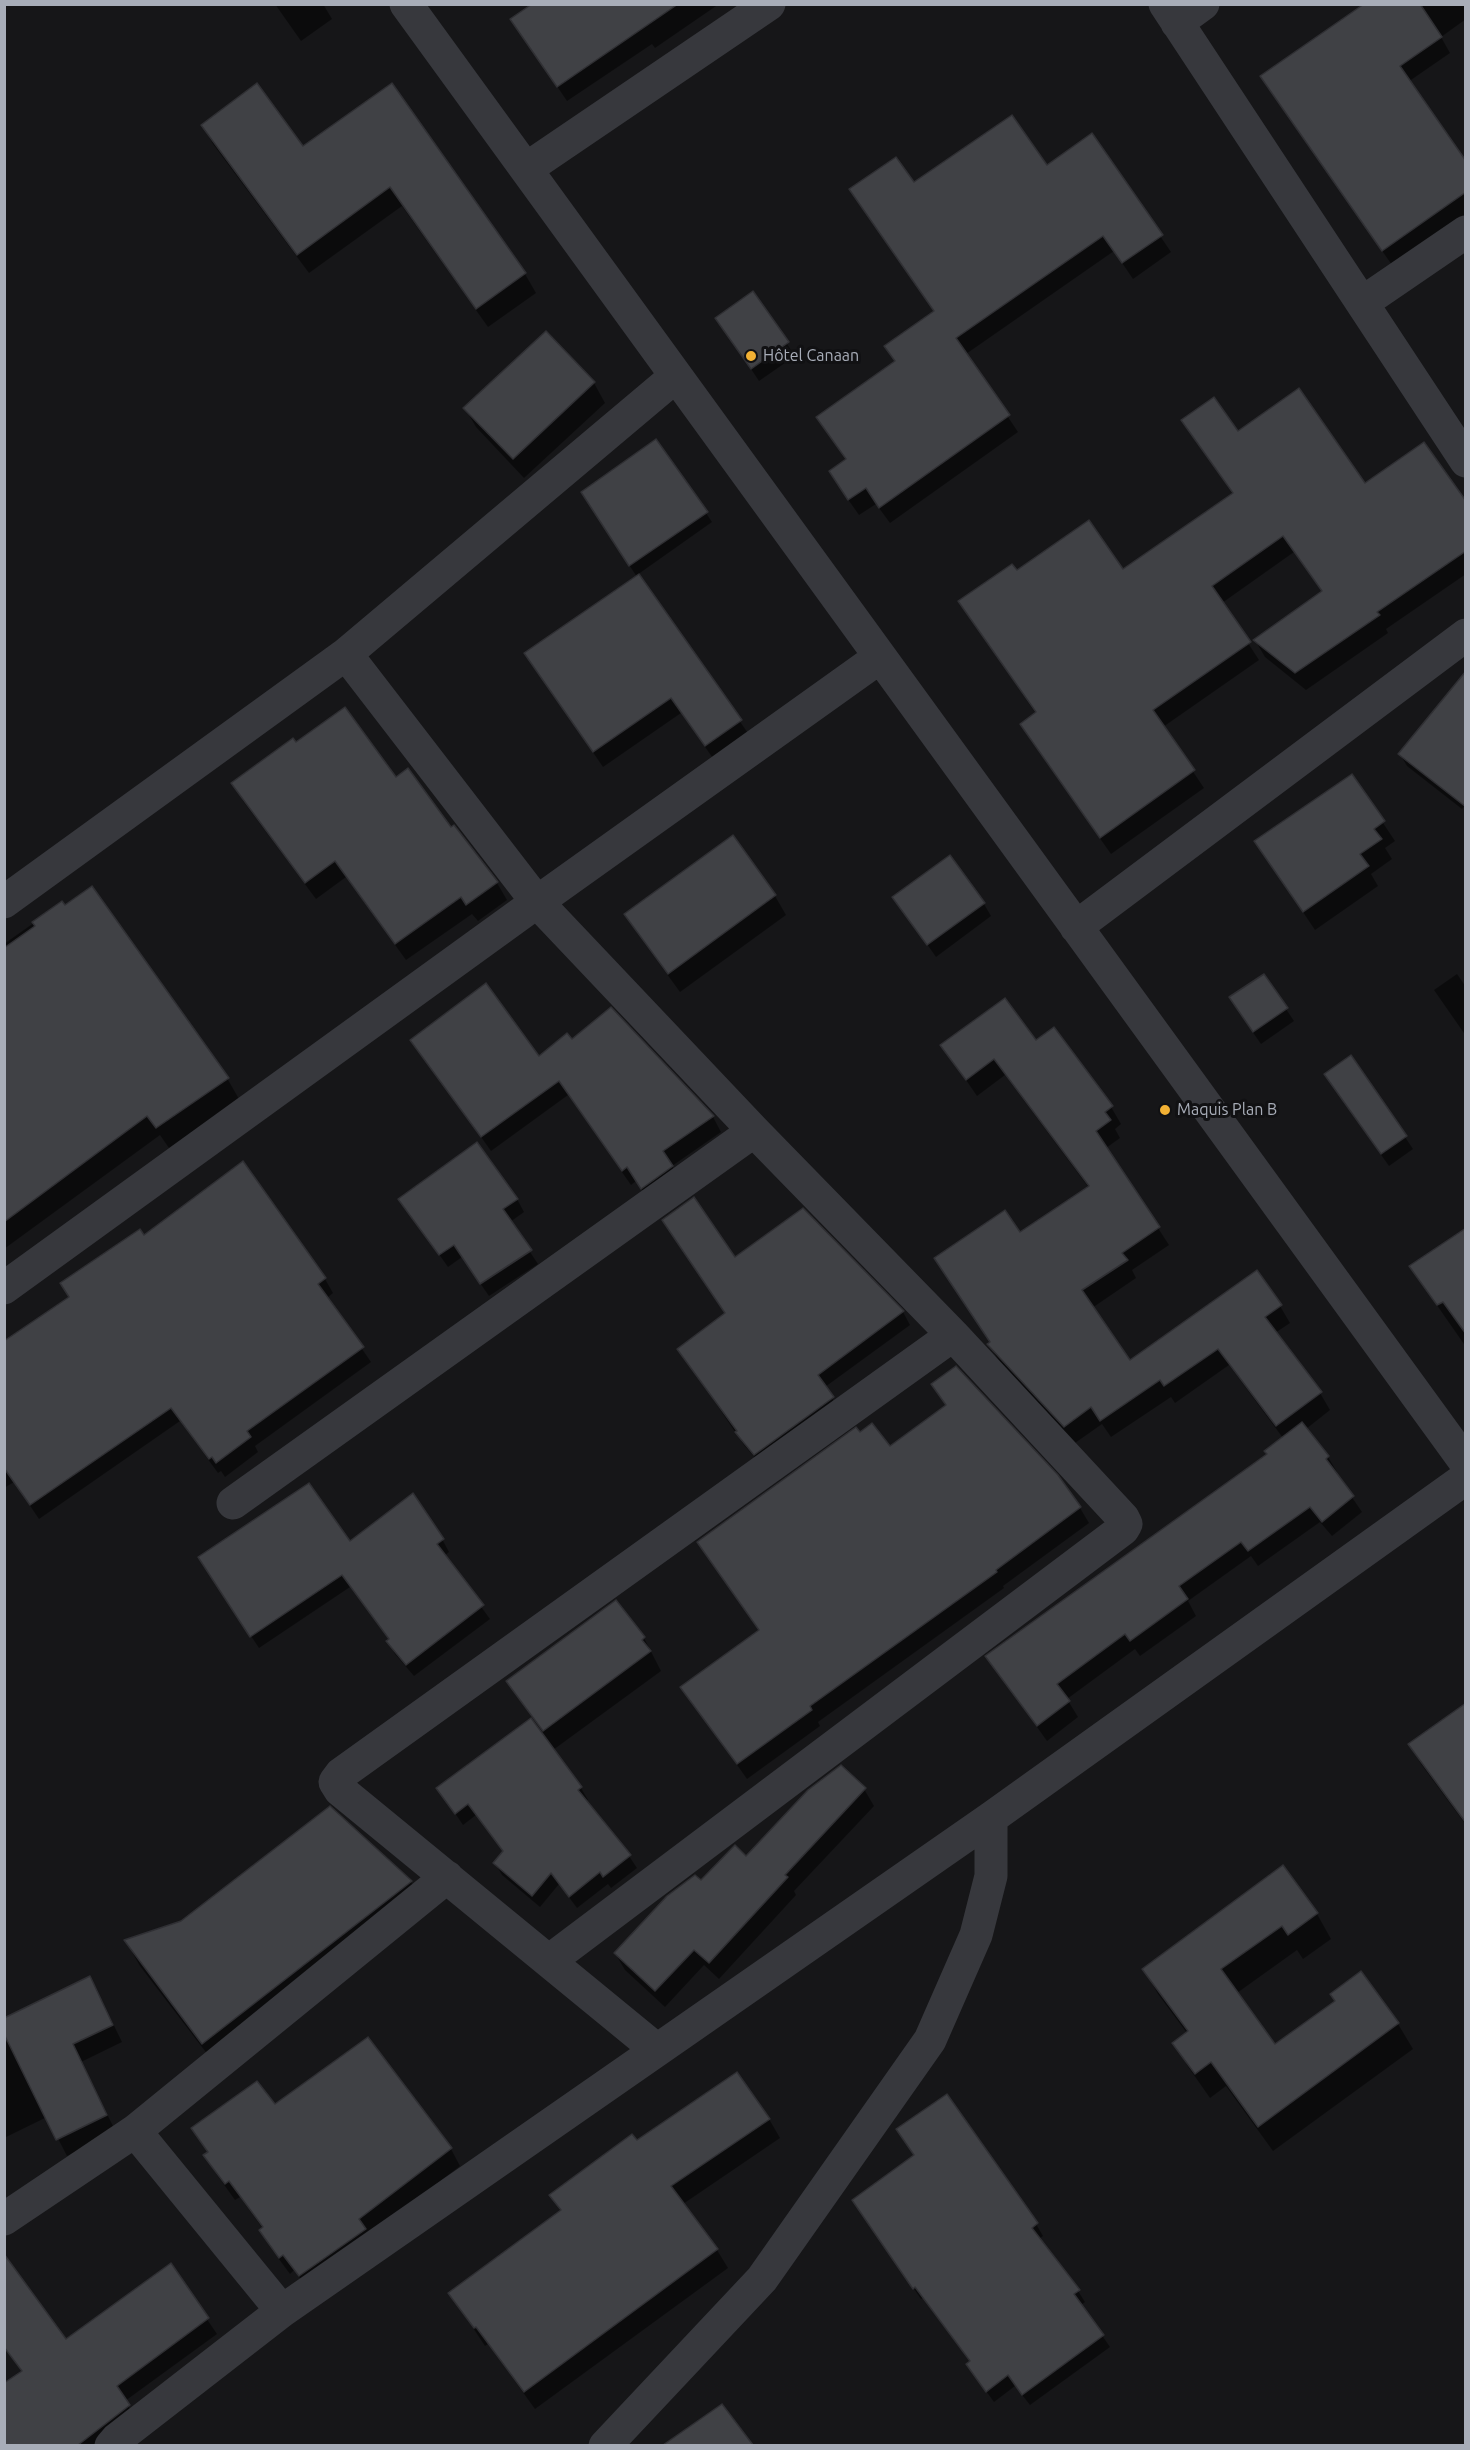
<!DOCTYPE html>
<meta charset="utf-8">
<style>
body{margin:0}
#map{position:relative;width:1470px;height:2450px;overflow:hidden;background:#161618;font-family:Ubuntu,sans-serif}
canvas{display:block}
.frame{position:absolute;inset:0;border:6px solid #a8adb8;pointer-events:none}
</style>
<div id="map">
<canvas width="1470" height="2450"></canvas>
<div class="frame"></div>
</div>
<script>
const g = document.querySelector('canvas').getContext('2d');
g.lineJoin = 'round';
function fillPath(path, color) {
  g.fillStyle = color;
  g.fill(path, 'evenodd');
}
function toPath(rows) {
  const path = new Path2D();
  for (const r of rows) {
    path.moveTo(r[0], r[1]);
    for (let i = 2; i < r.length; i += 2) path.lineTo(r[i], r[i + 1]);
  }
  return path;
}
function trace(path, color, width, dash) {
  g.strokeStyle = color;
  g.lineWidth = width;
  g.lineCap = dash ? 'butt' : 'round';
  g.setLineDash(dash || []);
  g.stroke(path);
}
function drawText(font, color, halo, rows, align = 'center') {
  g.font = font + ' Ubuntu,sans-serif';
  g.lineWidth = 6;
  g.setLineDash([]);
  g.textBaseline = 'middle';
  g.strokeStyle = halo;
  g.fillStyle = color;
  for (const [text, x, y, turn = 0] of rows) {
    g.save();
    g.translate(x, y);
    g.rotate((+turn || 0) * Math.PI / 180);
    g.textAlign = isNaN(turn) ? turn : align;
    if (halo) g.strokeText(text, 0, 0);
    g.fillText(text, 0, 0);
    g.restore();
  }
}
fillPath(toPath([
 [275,4,323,4,332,19,301,41],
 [534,4,719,4,655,48,652,44,567,101,512,20],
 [1358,4,1466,4,1466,19,1441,37,1450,53,1408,82,1466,164,1466,214,1392,265,1271,92,1361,9],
 [391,85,525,274,536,293,488,327,402,206,309,273,213,144,202,125,303,148],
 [1092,136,1171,252,1133,279,1114,251,966,354,1018,432,890,523,876,504,859,515,840,488,846,461,818,417,896,363,935,312,851,190,1046,168],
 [753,293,795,356,759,381,717,318],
 [545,333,594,383,605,403,524,478,476,427,465,408],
 [1183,420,1237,433,1365,485,1466,505,1466,574,1386,629,1388,633,1306,690,1265,657,1255,640,1323,593,1294,552,1222,603,1259,660,1163,727,1204,788,1111,854,1031,741,1022,724,1036,714,960,602,1017,572,1123,571,1233,495],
 [588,502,706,513,712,522,637,575,750,736,715,761,681,713,603,767,526,654,637,577],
 [296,744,451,829,497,883,507,900,478,921,472,914,406,960,346,877,316,899,243,801,233,783],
 [1400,754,1466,804,1462,809,1407,766],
 [1355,781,1395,841,1385,848,1392,859,1371,874,1378,886,1315,930,1256,842],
 [732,837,775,896,786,915,680,992,637,933,626,914],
 [894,897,984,904,991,916,936,957],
 [62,903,227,1078,239,1099,169,1148,160,1135,4,1249,4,944],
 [1457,974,1466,987,1466,1036,1434,990],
 [611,1009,713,1117,721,1132,672,1166,681,1181,651,1203,636,1181,631,1185,568,1095,491,1151,412,1040,539,1058,572,1041],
 [1286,1009,1294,1021,1261,1044,1238,1011],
 [1053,1029,1111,1107,1121,1124,1115,1129,1120,1138,1106,1148,1169,1245,1132,1270,1136,1278,1092,1308,1129,1362,1280,1306,1290,1323,1275,1333,1320,1393,1330,1410,1306,1429,1328,1457,1337,1472,1336,1474,1362,1512,1332,1536,1320,1522,1258,1566,1251,1556,1188,1601,1196,1616,1140,1656,1135,1649,1067,1699,1078,1717,1047,1741,987,1657,1268,1455,1283,1438,1229,1365,1175,1403,1171,1397,1111,1437,1102,1424,1075,1443,999,1361,989,1344,991,1343,936,1258,1020,1234,1089,1188,1005,1075,977,1096,942,1045,1036,1042],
 [1333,1087,1405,1137,1413,1149,1389,1166],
 [242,1163,325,1279,333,1293,327,1298,371,1362,255,1446,258,1452,225,1477,221,1471,218,1473,180,1421,39,1519,14,1482,4,1488,4,1343,70,1298,143,1237],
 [400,1199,517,1199,524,1212,510,1222,538,1264,489,1296,462,1257,448,1267],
 [802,1210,903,1312,910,1325,825,1387,840,1411,762,1466,744,1445,679,1349,726,1314,735,1259],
 [1466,1230,1466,1347,1418,1278],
 [933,1384,1080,1508,1089,1523,1003,1586,1004,1588,818,1722,820,1726,747,1779,682,1687,759,1631,699,1542,860,1434,890,1448,947,1406],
 [442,1539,449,1552,444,1556,490,1619,414,1676,395,1654,388,1642,390,1640,350,1587,259,1648,207,1570,350,1543],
 [644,1638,661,1671,553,1750,581,1788,588,1800,586,1801,629,1856,637,1868,611,1888,608,1884,577,1908,559,1884,540,1907,502,1875,495,1863,504,1852,476,1815,463,1825,438,1788,533,1719,508,1681],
 [1466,1705,1466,1825,1421,1764,1410,1745],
 [864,1789,874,1806,794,1891,796,1895,719,1979,704,1965,665,2007,625,1970,615,1953,701,1882],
 [330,1808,411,1882,425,1907,218,2068,140,1966,126,1941,182,1923],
 [1283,1867,1317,1914,1331,1939,1303,1959,1297,1950,1237,1993,1275,2046,1336,2002,1361,1973,1398,2024,1413,2049,1273,2151,1226,2086,1210,2098,1189,2068,1174,2043,1187,2033,1158,1994,1144,1969],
 [99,1995,122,2042,81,2062,116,2132,67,2156,47,2117,4,2138,4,2043],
 [946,2096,1036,2224,1043,2236,1039,2239,1078,2291,1085,2302,1081,2305,1110,2347,1030,2405,1015,2386,994,2402,975,2376,971,2363,923,2298,921,2299,861,2212,915,2156],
 [769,2119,780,2138,683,2204,717,2250,728,2268,535,2409,488,2344,485,2346,450,2293,561,2212,551,2195,637,2142],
 [193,2129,451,2149,460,2166,368,2236,310,2292,294,2270,290,2274,270,2247,261,2231,263,2229,240,2197,235,2200,215,2172,205,2156,209,2153],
 [170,2265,217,2334,125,2401,138,2421,106,2446,4,2446,4,2385,22,2372,4,2348,4,2272,66,2341],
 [722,2406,751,2446,665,2446]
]), '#0007');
const building = toPath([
 [532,4,678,4,557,87,510,19,532,4],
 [1364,4,1420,4,1442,37,1400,66,1466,161,1466,192,1382,251,1260,76,1364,4],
 [257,83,303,146,392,83,526,273,476,309,390,187,297,255,201,125,257,83],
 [1012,115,1047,165,1092,133,1163,235,1122,263,1103,236,956,338,1010,415,879,508,866,488,848,500,829,471,846,459,816,417,895,361,884,346,934,311,849,189,896,157,914,182,1012,115],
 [753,291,789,342,751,369,715,318,753,291],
 [546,331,595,382,513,459,463,408,546,331],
 [1299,388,1365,483,1424,442,1466,501,1466,551,1377,612,1380,615,1295,673,1253,640,1322,591,1283,536,1212,586,1251,642,1153,710,1195,770,1100,838,1020,724,1036,712,958,601,1012,564,1017,570,1089,520,1123,569,1233,493,1181,420,1214,397,1238,431,1299,388],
 [656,439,708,512,629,566,581,492,656,439],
 [639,574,742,720,705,746,671,698,593,752,524,653,639,574],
 [1466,671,1466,807,1398,754,1466,671],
 [345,707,396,777,408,768,451,827,454,825,498,882,466,905,461,897,395,944,335,861,305,883,231,783,293,738,296,742,345,707],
 [1352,774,1385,821,1374,829,1382,839,1360,854,1369,866,1303,912,1254,841,1352,774],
 [733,835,776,895,668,974,624,914,733,835],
 [950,855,985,903,927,945,892,897,950,855],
 [92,886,229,1078,156,1128,147,1116,4,1222,4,948,35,926,32,922,62,901,65,905,92,886],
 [1264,974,1288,1008,1253,1032,1229,997,1264,974],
 [486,983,539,1056,567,1033,572,1039,611,1007,714,1116,663,1151,673,1166,641,1189,627,1167,622,1171,559,1081,481,1137,410,1040,486,983],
 [1005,998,1036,1040,1054,1027,1113,1106,1105,1112,1111,1120,1096,1131,1160,1227,1122,1253,1128,1260,1082,1290,1130,1360,1257,1270,1282,1305,1265,1317,1322,1392,1276,1426,1218,1349,1164,1386,1160,1380,1100,1421,1091,1407,1064,1427,987,1344,990,1342,934,1258,1005,1210,1020,1232,1089,1186,994,1059,966,1080,940,1045,1005,998],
 [1351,1055,1407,1136,1381,1154,1324,1074,1351,1055],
 [477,1142,518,1199,503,1209,532,1250,480,1284,454,1245,439,1255,398,1199,477,1142],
 [243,1161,326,1278,318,1284,364,1347,247,1431,251,1437,216,1463,212,1457,209,1459,171,1408,30,1505,4,1468,4,1341,69,1297,60,1283,140,1229,144,1235,243,1161],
 [694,1197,735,1257,803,1208,904,1311,818,1375,834,1397,754,1455,735,1432,737,1431,677,1349,725,1313,662,1220,694,1197],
 [1466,1228,1466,1334,1443,1302,1437,1305,1409,1266,1466,1228],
 [956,1366,1058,1475,1081,1507,996,1570,997,1572,810,1706,812,1710,737,1764,680,1687,759,1630,697,1542,856,1427,860,1432,872,1423,890,1446,946,1405,931,1384,956,1366],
 [1302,1422,1329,1456,1326,1459,1354,1496,1322,1522,1310,1507,1248,1551,1241,1542,1179,1586,1188,1599,1130,1641,1125,1634,1057,1684,1070,1701,1037,1726,985,1656,1267,1454,1264,1451,1302,1422],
 [309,1483,350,1541,413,1493,444,1539,437,1544,484,1605,406,1665,386,1641,389,1639,342,1575,250,1637,198,1557,309,1483],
 [616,1600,645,1637,642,1640,651,1651,543,1731,506,1681,616,1600],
 [1466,1703,1466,1823,1408,1744,1466,1703],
 [531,1718,582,1787,578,1790,631,1855,603,1877,600,1872,569,1897,551,1873,532,1896,493,1863,503,1851,468,1804,455,1814,436,1788,531,1718],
 [841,1765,866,1788,785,1875,788,1877,709,1963,694,1950,655,1991,614,1953,667,1896,695,1875,701,1880,735,1845,746,1856,808,1790,841,1765],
 [330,1806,412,1881,202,2044,124,1940,181,1921,330,1806],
 [1283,1865,1318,1913,1288,1935,1282,1926,1221,1969,1275,2044,1335,2001,1330,1994,1361,1971,1399,2023,1258,2127,1211,2062,1195,2074,1172,2043,1188,2031,1142,1969,1283,1865],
 [90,1976,113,2025,73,2044,107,2115,56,2140,4,2034,4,2018,90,1976],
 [368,2037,452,2148,359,2219,366,2229,299,2276,283,2255,279,2258,259,2230,263,2227,229,2181,225,2184,203,2155,208,2152,191,2128,257,2081,275,2104,368,2037],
 [737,2072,770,2119,671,2186,718,2249,524,2392,476,2327,474,2328,448,2293,561,2210,549,2195,632,2134,637,2140,737,2072],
 [947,2094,1038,2223,1032,2228,1080,2290,1074,2294,1104,2335,1022,2395,1008,2375,986,2392,966,2364,970,2361,915,2287,913,2289,852,2200,914,2155,896,2129,947,2094],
 [4,2254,66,2339,171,2263,209,2318,117,2386,130,2405,78,2445,4,2445,4,2383,22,2371,4,2347,4,2254],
 [722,2404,753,2445,663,2445,722,2404]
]);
fillPath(building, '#404145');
trace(building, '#303034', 1.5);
trace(toPath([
 [406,4,1466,1463],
 [1165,4,1466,461],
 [1177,23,1203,4],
 [526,169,769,4],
 [1362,303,1466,232],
 [346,654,537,902,754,1131,953,1335,1123,1518,1126,1524,1123,1529,549,1961],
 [4,902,346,654,676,376],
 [1076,927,1466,635],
 [4,1288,537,902,880,657],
 [233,1503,754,1131],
 [657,2050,340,1790,335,1782,341,1774,953,1335],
 [135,2131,282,2311],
 [4,2219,135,2131,447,1877],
 [111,2446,117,2439,282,2311,991,1818,1466,1478],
 [605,2446,762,2279,930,2040,976,1935,991,1876,991,1818]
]), '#37383d', 33);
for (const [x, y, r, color] of [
 [751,356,6,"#f2b134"],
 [1165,1110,6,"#f2b134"]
]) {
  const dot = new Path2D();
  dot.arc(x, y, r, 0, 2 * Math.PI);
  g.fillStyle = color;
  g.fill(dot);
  trace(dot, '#111113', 2);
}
drawText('16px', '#a8adb8', '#111113', [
 ["Hôtel Canaan",763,356],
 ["Maquis Plan B",1177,1110]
], 'left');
</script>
